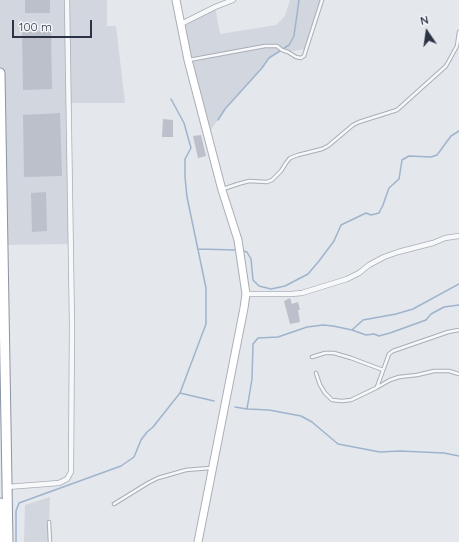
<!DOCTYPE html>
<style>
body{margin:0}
#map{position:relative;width:459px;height:542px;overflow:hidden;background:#e4e7ec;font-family:Quicksand,sans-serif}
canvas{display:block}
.north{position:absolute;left:407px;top:12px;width:40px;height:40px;-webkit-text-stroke:3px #f4f6f9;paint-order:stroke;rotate:347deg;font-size:11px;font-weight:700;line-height:16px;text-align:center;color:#2b3445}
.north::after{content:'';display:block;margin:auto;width:14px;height:18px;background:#2b3445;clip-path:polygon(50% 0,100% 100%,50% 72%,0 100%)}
.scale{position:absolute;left:12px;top:20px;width:80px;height:18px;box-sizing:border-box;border:2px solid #2b3445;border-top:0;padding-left:5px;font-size:12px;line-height:14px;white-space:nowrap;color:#2b3445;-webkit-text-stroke:3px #f4f6f9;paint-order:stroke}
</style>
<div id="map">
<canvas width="459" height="542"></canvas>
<div class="north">N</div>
<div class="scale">100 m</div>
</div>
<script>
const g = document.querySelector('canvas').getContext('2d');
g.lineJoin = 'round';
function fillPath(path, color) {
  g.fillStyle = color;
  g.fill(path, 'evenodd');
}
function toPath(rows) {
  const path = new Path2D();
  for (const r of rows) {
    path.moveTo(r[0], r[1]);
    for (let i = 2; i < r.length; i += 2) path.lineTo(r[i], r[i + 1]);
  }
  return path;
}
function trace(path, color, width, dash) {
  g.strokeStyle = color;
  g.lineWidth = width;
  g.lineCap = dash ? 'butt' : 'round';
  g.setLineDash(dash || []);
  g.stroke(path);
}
fillPath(toPath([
 [0,0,107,0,107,26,116,26,125,103,69,103,71,244,0,245],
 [290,0,322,0,306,49,288,52,281,50,269,58,262,68,225,109,210,131,181,24,215,7,220,34,276,25,285,16],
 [50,497,49,522,50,542,24,542,25,505]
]), '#d2d6de');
trace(toPath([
 [218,120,225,109,262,68,269,58,289,45,294,36,299,0],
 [198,249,237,250],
 [243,251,247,252,251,259,253,280,259,286,271,289,285,286,308,274,319,261,334,241,341,225,366,213,371,215,379,213,383,205,389,188,399,179,402,160,409,156,431,157,437,155,451,136,459,131],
 [352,330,363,320,396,314,413,309,459,284],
 [180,393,214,401],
 [235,407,247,409,269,410,301,416,312,422,338,444,380,452,400,451,444,453,459,456],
 [247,409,252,379,253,344,258,338,278,337,307,327,323,325,333,326,352,330,366,335,374,334,379,336,390,333,426,320,431,314,444,307,459,305],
 [16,542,16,511,19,503,121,466,134,457,141,440,147,432,153,427,180,393,206,324,206,288,187,197,185,177,185,159,191,148,184,123,171,99]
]), '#9fb4cc', 1.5);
fillPath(toPath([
 [25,0,50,0,50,13,25,13],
 [51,31,52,89,23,90,22,32],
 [60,113,62,176,24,177,23,115],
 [163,119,173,120,173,137,162,137],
 [201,135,206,156,198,158,193,136],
 [46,192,47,231,32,232,31,193],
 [290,298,292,304,298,302,300,310,298,310,300,322,290,324,284,301]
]), '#bbc0ca');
const lane = toPath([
 [189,60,265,46,277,46,282,50,288,52,296,57,301,58,304,56,322,0],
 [223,189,238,184,249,181,267,182,272,180,281,171,286,163,290,158,298,155,322,149,328,146,353,125,359,122,397,110,446,66,457,46,459,32],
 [312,357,325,353,334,353,351,358,383,370],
 [316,373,320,385,325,393,332,400,342,401,351,400,376,388,390,380,399,377,417,375,434,371,449,371,459,374],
 [377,387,389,354,393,351,448,332,459,330],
 [114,504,148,483,158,478,186,470,210,468],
 [49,522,50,542]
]);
const street = toPath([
 [181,24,215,7,233,0],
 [246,294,291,294,302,293,347,279,359,273,369,265,384,257,398,252,433,243,445,238,459,236],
 [7,487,59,483,67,479,71,472,72,325,67,0]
]);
const secondary = toPath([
 [176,0,188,60,222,190,238,240,246,294,244,308,198,542]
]);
const highway = toPath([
 [0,73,8,542],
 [0,503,0,542]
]);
trace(lane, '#a9aeb7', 4.5);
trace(street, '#a9aeb7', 6);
trace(secondary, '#a9aeb7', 9);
trace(highway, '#8b94a3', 11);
trace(lane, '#f7f8fa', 2.5);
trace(street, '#f7f8fa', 4.5);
trace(secondary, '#fff', 7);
trace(highway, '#fff', 9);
</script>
